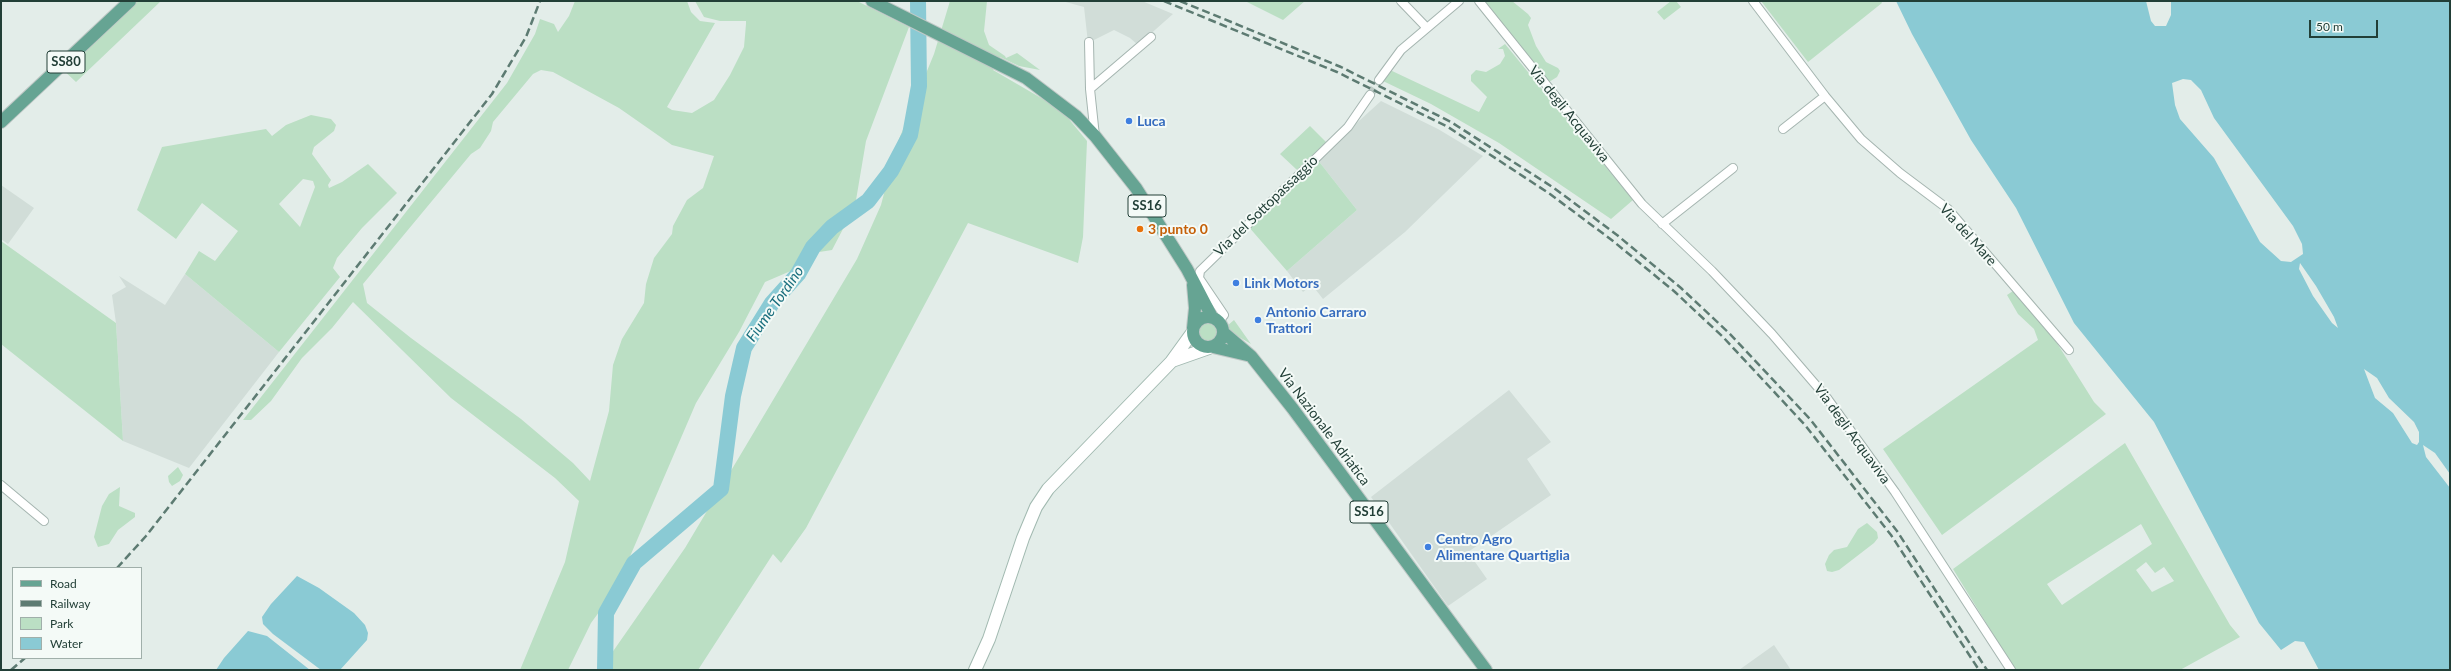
<!DOCTYPE html>
<style>
body{margin:0}
#map{position:relative;width:2451px;height:671px;overflow:hidden;background:#e3ede9;font-family:Lato,sans-serif}
canvas{display:block}
.frame{position:absolute;inset:0;border:2px solid #223f37;pointer-events:none}
.legend{position:absolute;left:12px;top:567px;width:130px;height:92px;box-sizing:border-box;background:#f4faf7;border:1px solid #a0afaa;margin:0;padding:5px 7px;list-style:none;font-size:12px;color:#223f37}
.legend li{display:flex;align-items:center;gap:8px;height:20px}
.legend b{width:20px;border:1px solid #a0afaa}
.scale{position:absolute;left:2309px;top:20px;width:69px;height:18px;box-sizing:border-box;border:2px solid #223f37;border-top:0;padding-left:5px;font-size:12px;line-height:14px;white-space:nowrap;color:#223f37;-webkit-text-stroke:3px #f4faf7;paint-order:stroke}
</style>
<div id="map">
<canvas width="2451" height="671"></canvas>
<div class="frame"></div>
<ul class="legend">
<li><b style="height:5px;background:#66a493"></b>Road</li>
<li><b style="height:5px;background:#5d7b72"></b>Railway</li>
<li><b style="height:11px;background:#bbdfc4"></b>Park</li>
<li><b style="height:11px;background:#8acad4"></b>Water</li>
</ul>
<div class="scale">50 m</div>
</div>
<script>
const g = document.querySelector('canvas').getContext('2d');
g.lineJoin = 'round';
function fillPath(path, color) {
  g.fillStyle = color;
  g.fill(path, 'evenodd');
}
function toPath(rows) {
  const path = new Path2D();
  for (const r of rows) {
    if (r.length === 3) {
      path.moveTo(r[0] + r[2], r[1]);
      path.arc(r[0], r[1], r[2], 0, 2 * Math.PI);
      continue;
    }
    path.moveTo(r[0], r[1]);
    for (let i = 2; i < r.length; i += 2) path.lineTo(r[i], r[i + 1]);
  }
  return path;
}
function trace(path, color, width, dash) {
  g.strokeStyle = color;
  g.lineWidth = width;
  g.lineCap = dash ? 'butt' : 'round';
  g.setLineDash(dash || []);
  g.stroke(path);
}
function drawText(font, color, halo, rows, align = 'center') {
  g.font = font + ' Lato,sans-serif';
  g.lineWidth = 4;
  g.setLineDash([]);
  g.textBaseline = 'middle';
  g.strokeStyle = halo;
  g.fillStyle = color;
  for (const [text, x, y, turn = 0] of rows) {
    g.save();
    g.translate(x, y);
    g.rotate((+turn || 0) * Math.PI / 180);
    g.textAlign = isNaN(turn) ? turn : align;
    if (halo) g.strokeText(text, 0, 0);
    g.fillText(text, 0, 0);
    g.restore();
  }
}
fillPath(toPath([
 [1062,1,1142,1,1173,14,1138,45,1130,38,1114,30,1088,43,1084,7],
 [1381,101,1438,129,1483,156,1405,232,1323,299,1312,285,1303,292,1287,271,1357,210,1317,159],
 [1,185,34,208,8,244,1,239],
 [185,274,279,352,189,468,123,441,116,323,112,295,126,287,119,276,165,305],
 [1509,390,1551,442,1527,459,1551,495,1468,552,1487,579,1448,606,1371,497],
 [1774,645,1791,670,1739,670]
]), '#d1ddd8');
fillPath(toPath([
 [130,1,161,1,76,82,60,67],
 [575,1,687,1,691,12,700,21,715,23,667,107,672,110,692,113,714,100,730,75,744,47,746,24,746,21,720,21,704,17,695,1,857,1,909,27,866,141,855,206,832,250,800,255,793,270,765,282,739,332,696,403,616,589,591,623,568,670,520,670,565,562,579,501,555,478,451,398,353,302,332,328,302,358,271,401,251,420,243,420,507,83,535,34,540,19,554,24,558,32,569,16],
 [541,70,553,72,619,108,672,145,714,156,703,188,687,200,673,226,672,234,654,258,646,284,644,303,622,339,613,365,609,411,590,481,573,463,521,419,411,338,367,303,363,284,471,154,480,148,491,131,493,122,533,74],
 [950,1,987,1,984,31,989,45,1005,56,1006,58,1017,53,1040,70,1019,66,1000,57,993,70,1048,102,1068,118,1087,141,1083,237,1078,263,968,223,806,528,781,563,773,554,698,670,600,670,685,548,857,259,881,205,897,144,934,54],
 [1245,1,1305,1,1283,20],
 [1482,1,1512,1,1528,14,1531,18,1528,25,1536,46,1546,62,1558,68,1560,71,1557,77,1549,82],
 [1671,1,1676,1,1681,7,1664,20,1657,12],
 [1761,1,1881,1,1882,3,1808,62],
 [1505,44,1633,200,1611,219,1499,143,1431,104,1383,81,1390,70,1479,112,1487,97,1471,81,1471,75,1476,70,1486,72,1500,64,1505,56,1503,49,1498,49],
 [311,115,331,119,336,125,334,131,314,147,312,154,331,180,328,185,329,188,342,182,368,164,397,193,362,228,337,258,333,268,340,277,279,352,185,274,199,251,215,261,238,231,202,203,176,239,137,210,162,147,266,129,272,136,286,125],
 [303,179,313,181,315,187,300,227,279,204],
 [1310,126,1326,142,1297,170,1280,154],
 [1317,159,1357,210,1287,271,1248,226],
 [1,241,116,323,123,441,1,344],
 [2016,289,2050,332,2094,402,2106,414,1942,535,1883,449,2038,340,2034,329,2018,314,2007,295],
 [1208,332,12],
 [1234,320,1251,344,1234,334,1227,326],
 [2125,443,2230,625,2240,637,2180,670,2015,670,1953,569],
 [2141,524,2152,544,2062,605,2047,584],
 [2146,562,2155,573,2164,567,2174,581,2152,592,2136,570],
 [178,467,183,475,180,481,172,486,169,482,168,476],
 [120,487,119,506,135,513,135,517,118,530,109,544,98,547,94,537,102,506,109,494],
 [1867,523,1877,532,1878,538,1874,543,1839,570,1832,572,1827,571,1825,564,1829,555,1834,550,1847,547,1858,529]
]), '#bbdfc4');
fillPath(toPath([
 [1896,1,2450,1,2450,670,2319,670,2304,642,2295,641,2281,650,2259,623,2154,422,2074,323,2016,208,1971,140,1912,34],
 [297,576,319,588,354,613,365,625,368,633,367,640,340,670,321,670,273,634,263,624,262,617,271,604],
 [248,631,267,636,310,670,216,670,224,658]
]), '#8acad4');
fillPath(toPath([
 [2146,1,2171,1,2171,15,2166,26,2155,26,2151,21],
 [2183,79,2191,80,2201,90,2214,118,2293,226,2302,244,2303,254,2291,262,2281,261,2260,242,2214,158,2180,119,2175,105,2172,83],
 [2300,263,2316,286,2334,317,2338,328,2332,323,2313,296,2299,269],
 [2364,369,2377,378,2389,398,2414,422,2419,432,2419,442,2417,445,2412,443,2393,413,2375,398],
 [2423,445,2435,453,2450,474,2450,488,2426,457]
]), '#e3ede9');
trace(toPath([
 [605,670,606,613,634,563,721,489,733,396,744,348,772,303,798,274,813,247,832,227,868,201,891,171,910,135,919,86,918,1]
]), '#8acad4', 16);
trace(toPath([
 [1370,95,1379,80]
]), '#bccac5', 8, [8, 4]);
const street = toPath([
 [1401,1,1426,27],
 [1479,1,1642,204,1712,271,1772,334,1827,398,1895,492,2011,670],
 [1753,1,1825,96,1861,139,1900,173,1948,209,2069,350],
 [1089,42,1090,89],
 [1379,80,1401,50,1459,1],
 [1783,129,1825,96],
 [1095,136,1090,89,1151,37],
 [1662,224,1733,168],
 [1219,321,1224,315,1199,278,1200,271,1348,127,1370,95],
 [1,485,44,521]
]);
const secondary = toPath([
 [1172,361,1209,348],
 [975,670,989,639,1023,538,1036,507,1048,489,1171,362,1192,333]
]);
const primary = toPath([
 [872,1,1026,78,1076,116,1095,136,1136,188,1187,269,1212,317],
 [1,122,130,1],
 [1208,332,15],
 [1193,328,1195,308,1193,285],
 [1223,332,1251,356,1293,409,1486,670],
 [1213,347,1247,355]
]);
trace(street, '#a5b5b0', 10);
trace(secondary, '#a1b9b0', 14);
trace(primary, '#c1c9c7', 14);
trace(street, '#fff', 8);
trace(secondary, '#fff', 12);
trace(primary, '#66a493', 12);
trace(toPath([
 [1164,1,1337,72,1448,127,1550,194,1613,241,1675,292,1723,337,1805,425,1891,535,1979,670],
 [1180,1,1341,67,1451,122,1554,188,1617,235,1681,288,1729,333,1810,419,1897,531,1987,670],
 [117,568,146,536,492,94,526,37,540,1],
 [11,670,25,658]
]), '#5d7b72', 2.5, [8, 4]);
for (const [x, y, r, color] of [
 [1129,121,4,"#3f7fe0"],
 [1140,229,4,"#e8710a"],
 [1236,283,4,"#3f7fe0"],
 [1258,320,4,"#3f7fe0"],
 [1428,547,4,"#3f7fe0"]
]) {
  const dot = new Path2D();
  dot.arc(x, y, r, 0, 2 * Math.PI);
  g.fillStyle = color;
  g.fill(dot);
  trace(dot, '#f4faf7', 1.5);
}
for (const [x, y, w] of [
 [66,62,38],
 [1147,206,38],
 [1369,512,38]
]) {
  const box = new Path2D();
  box.roundRect(x - w / 2, y - 11, w, 22, 3);
  g.fillStyle = '#f4faf7';
  g.fill(box);
  trace(box, '#223f37', 1);
}
drawText('bold 13px', '#223f37', null, [
 ["SS80",66,62],
 ["SS16",1147,206],
 ["SS16",1369,512]
]);
drawText('14px', '#223f37', '#f4faf7', [
 ["Via degli Acquaviva",1569,114,51],
 ["Via del Sottopassaggio",1266,206,-44],
 ["Via del Mare",1968,235,48],
 ["Via Nazionale Adriatica",1324,427,53],
 ["Via degli Acquaviva",1852,434,54]
]);
drawText('bold 14px', '#366cbe', '#f4faf7', [
 ["Luca",1137,121],
 ["Link Motors",1244,283],
 ["Antonio Carraro",1266,312],
 ["Trattori",1266,328],
 ["Centro Agro",1436,539],
 ["Alimentare Quartiglia",1436,555]
], 'left');
drawText('bold 14px', '#c56008', '#f4faf7', [
 ["3 punto 0",1148,229]
], 'left');
drawText('italic 15px', '#1a6f7e', '#f4faf7', [
 ["Fiume Tordino",775,304,-55]
]);
</script>
